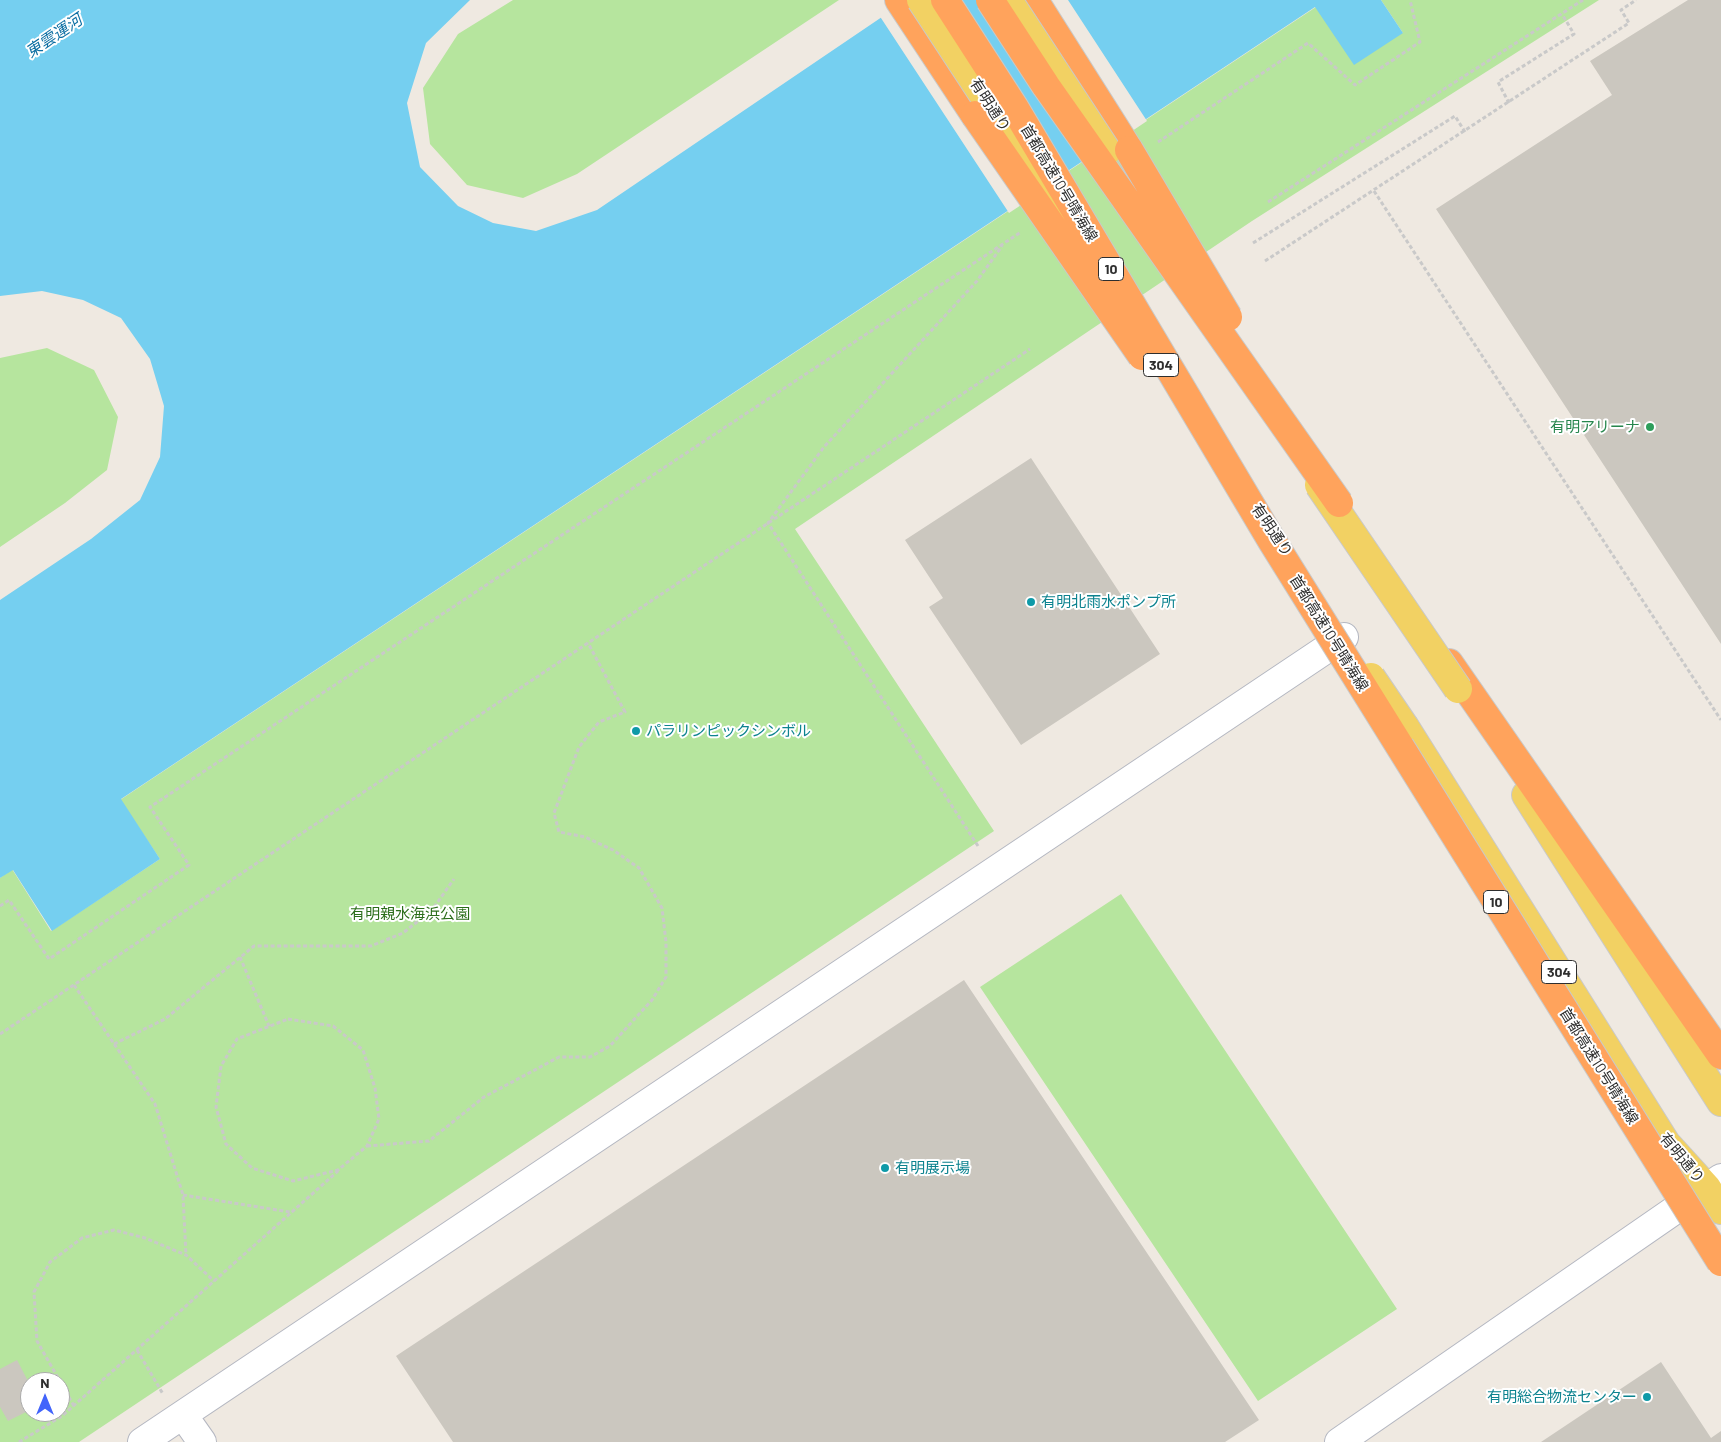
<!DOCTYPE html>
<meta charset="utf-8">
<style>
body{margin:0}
#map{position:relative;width:1721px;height:1442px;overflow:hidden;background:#efe9e1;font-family:Barlow,sans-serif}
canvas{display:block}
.north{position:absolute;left:20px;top:1372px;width:50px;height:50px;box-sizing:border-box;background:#fff;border:1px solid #ababab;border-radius:50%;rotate:0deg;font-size:14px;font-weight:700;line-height:20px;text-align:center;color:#2e2e2e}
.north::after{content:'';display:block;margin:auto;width:18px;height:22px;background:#4264fb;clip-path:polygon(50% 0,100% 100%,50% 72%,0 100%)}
</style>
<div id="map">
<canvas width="1721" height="1442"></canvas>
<div class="north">N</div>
</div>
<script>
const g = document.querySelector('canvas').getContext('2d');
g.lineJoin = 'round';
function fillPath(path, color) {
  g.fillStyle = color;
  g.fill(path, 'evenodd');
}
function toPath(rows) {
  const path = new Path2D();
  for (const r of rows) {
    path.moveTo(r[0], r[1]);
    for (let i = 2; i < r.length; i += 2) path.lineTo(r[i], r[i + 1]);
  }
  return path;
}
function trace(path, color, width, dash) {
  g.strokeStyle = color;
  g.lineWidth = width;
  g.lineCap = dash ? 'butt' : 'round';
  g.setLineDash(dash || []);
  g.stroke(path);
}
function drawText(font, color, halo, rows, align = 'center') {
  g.font = font + ' Barlow,"Noto Sans JP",sans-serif';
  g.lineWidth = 4;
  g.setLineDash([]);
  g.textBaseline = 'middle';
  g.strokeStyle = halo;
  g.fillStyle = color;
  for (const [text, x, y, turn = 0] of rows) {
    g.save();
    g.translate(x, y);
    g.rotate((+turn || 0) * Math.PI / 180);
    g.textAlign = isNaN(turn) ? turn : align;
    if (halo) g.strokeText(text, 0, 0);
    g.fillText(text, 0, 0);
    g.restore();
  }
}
fillPath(toPath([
 [513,0,839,0,577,174,523,198,467,185,430,144,423,88,458,34],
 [1381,0,1599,0,1252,221,795,529,994,831,79,1442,0,1442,0,878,12,869,51,931,160,859,120,800,1316,7,1403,33],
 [30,1382,60,1382,60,1412,30,1412],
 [47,348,94,370,118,417,107,470,65,503,0,547,0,358],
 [1121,894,1397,1309,1258,1401,980,987]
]), '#b6e59e');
fillPath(toPath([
 [0,0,470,0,426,43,407,103,420,167,458,206,493,223,536,231,597,210,907,0,1381,0,1403,33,1354,65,1315,7,121,799,160,859,52,931,13,870,0,878,0,600,91,539,140,500,160,457,164,406,150,359,121,318,83,300,42,291,0,296]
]), '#75cff0');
fillPath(toPath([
 [902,0,1068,174,1009,213,879,15],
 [979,0,1068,0,1147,121,1086,162]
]), '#efe9e1');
fillPath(toPath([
 [1688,0,1721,0,1721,644,1436,209,1612,95,1590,61],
 [1031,458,1160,654,1021,745,929,607,943,598,905,540],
 [964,980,1259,1420,1225,1442,453,1442,396,1356],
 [17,1360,30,1385,30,1410,8,1421,0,1407,0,1369],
 [1661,1362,1711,1438,1721,1431,1721,1442,1541,1442]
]), '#cbc7bf');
const tertiary = toPath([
 [183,1415,202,1442],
 [142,1442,1344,637],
 [1339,1442,1721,1178]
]);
const primary = toPath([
 [1405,727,1666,1143,1707,1188,1721,1210],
 [1526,795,1721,1102]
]);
const motorway = toPath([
 [899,0,975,115],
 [1034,0,1129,150],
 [1449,663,1721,1055]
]);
trace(tertiary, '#b4b7c1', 30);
trace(primary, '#c9c9c9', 30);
trace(motorway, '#c9c9c9', 30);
trace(toPath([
 [1509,103,1498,82,1574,34,1562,14],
 [1158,142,1308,43,1355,85,1420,42,1410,0],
 [1374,191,1721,720],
 [1268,202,1583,0],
 [1253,243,1455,116,1465,132],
 [1265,261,1629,23,1621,10,1636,0],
 [978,846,768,523,824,447,977,281,1002,246],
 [0,906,9,900,49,959,189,865,150,807,1021,232],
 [240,957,269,1026],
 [74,985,155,1104,183,1195,186,1255],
 [288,1019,333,1026,363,1050,375,1088,379,1119,367,1146,338,1170,293,1181,252,1168,226,1144,216,1107,221,1066,237,1039,288,1019],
 [0,1034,1030,349],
 [114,1044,165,1019,254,946,371,946,403,933,432,910,454,879],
 [367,1146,429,1141,484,1097,559,1057,590,1057,610,1046,630,1024,652,1000,666,977,666,942,662,908,639,868,613,850,585,837,559,832,554,813,579,747,599,722,625,712,588,643],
 [183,1195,290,1212],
 [137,1350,163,1394],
 [74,1406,37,1341,34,1292,50,1262,82,1238,114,1230,145,1238,186,1255,214,1281],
 [19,1442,62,1416,338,1171]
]), '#c9c9c9', 3, [4, 2.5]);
trace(tertiary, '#fff', 28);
trace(primary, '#f2d163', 28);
trace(motorway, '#ffa35c', 28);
const primaryBridge = toPath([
 [921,0,1091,259],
 [1008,0,1107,151],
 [1319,485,1458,689],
 [1371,677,1405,727]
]);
const motorwayBridge = toPath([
 [945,0,1014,107,1272,541,1721,1262],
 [990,0,1046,86,1339,503],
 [975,115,1142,356],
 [1129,150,1228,317]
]);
trace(primaryBridge, '#c9c9c9', 30, []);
trace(motorwayBridge, '#c9c9c9', 30, []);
trace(primaryBridge, '#f2d163', 28);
trace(motorwayBridge, '#ffa35c', 28);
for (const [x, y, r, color] of [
 [1650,427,5,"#2e9e5b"],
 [1031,602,5,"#0f9aa8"],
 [636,731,5,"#0f9aa8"],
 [885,1168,5,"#0f9aa8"],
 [1647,1397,5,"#0f9aa8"]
]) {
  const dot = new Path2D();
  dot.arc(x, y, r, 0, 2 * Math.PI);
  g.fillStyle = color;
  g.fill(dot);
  trace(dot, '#fff', 2);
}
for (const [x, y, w] of [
 [1111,269,25],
 [1161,365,35],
 [1496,902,25],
 [1559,972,35]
]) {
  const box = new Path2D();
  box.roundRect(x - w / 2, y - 11.5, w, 23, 4);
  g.fillStyle = '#fff';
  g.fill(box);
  trace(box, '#2e2e2e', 1);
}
drawText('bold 14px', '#2e2e2e', null, [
 ["10",1111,269],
 ["304",1161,365],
 ["10",1496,902],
 ["304",1559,972]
]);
drawText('15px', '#2e2e2e', '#fff', [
 ["有明通り",990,105,57],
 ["首都高速10号晴海線",1059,183,59],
 ["有明通り",1272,530,56],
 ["首都高速10号晴海線",1329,633,58],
 ["首都高速10号晴海線",1599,1066,58],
 ["有明通り",1682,1158,50]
]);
drawText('15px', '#27864d', '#fff', [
 ["有明アリーナ",1640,427]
], 'right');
drawText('15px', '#0d838f', '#fff', [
 ["有明北雨水ポンプ所",1041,602],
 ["パラリンピックシンボル",646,731],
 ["有明展示場",895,1168],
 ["有明総合物流センター",1637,1397,"right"]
], 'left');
drawText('15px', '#2c6e1b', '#fff', [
 ["有明親水海浜公園",410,914]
]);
drawText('italic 16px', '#0d6fa3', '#fff', [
 ["東雲運河",54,36,-34]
]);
</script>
